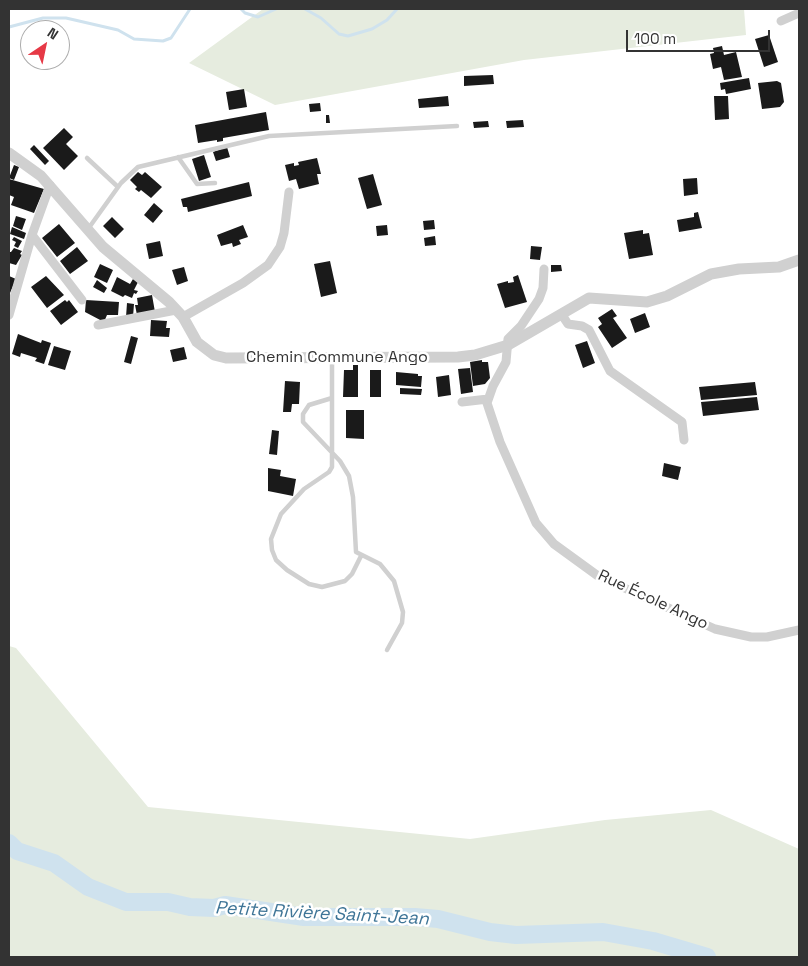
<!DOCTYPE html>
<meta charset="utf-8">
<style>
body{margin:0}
#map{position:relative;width:808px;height:966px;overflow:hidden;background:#fff;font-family:"Space Grotesk",sans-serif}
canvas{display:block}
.frame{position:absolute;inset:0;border:10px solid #333;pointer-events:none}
.north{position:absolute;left:20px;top:20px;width:50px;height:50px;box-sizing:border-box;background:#fff;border:1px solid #adadad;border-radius:50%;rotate:34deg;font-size:14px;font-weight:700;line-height:20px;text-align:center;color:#333}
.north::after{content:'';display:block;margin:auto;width:18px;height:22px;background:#e63946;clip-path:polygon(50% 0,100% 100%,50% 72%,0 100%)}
.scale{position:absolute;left:626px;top:30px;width:144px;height:22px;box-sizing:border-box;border:2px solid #333;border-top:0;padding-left:6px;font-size:15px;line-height:18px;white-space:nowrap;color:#333;-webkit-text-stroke:4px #fff;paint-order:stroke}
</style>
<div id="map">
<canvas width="808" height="966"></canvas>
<div class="frame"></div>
<div class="north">N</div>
<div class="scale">100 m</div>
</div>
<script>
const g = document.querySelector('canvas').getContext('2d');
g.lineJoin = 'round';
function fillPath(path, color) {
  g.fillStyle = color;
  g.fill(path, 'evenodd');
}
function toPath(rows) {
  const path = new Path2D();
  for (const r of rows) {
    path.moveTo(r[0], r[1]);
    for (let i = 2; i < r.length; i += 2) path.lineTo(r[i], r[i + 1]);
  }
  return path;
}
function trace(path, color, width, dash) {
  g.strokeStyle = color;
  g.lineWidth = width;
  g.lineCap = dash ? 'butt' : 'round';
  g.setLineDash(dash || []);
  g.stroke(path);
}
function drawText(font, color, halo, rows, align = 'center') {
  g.font = font + ' "Space Grotesk",sans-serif';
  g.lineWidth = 5;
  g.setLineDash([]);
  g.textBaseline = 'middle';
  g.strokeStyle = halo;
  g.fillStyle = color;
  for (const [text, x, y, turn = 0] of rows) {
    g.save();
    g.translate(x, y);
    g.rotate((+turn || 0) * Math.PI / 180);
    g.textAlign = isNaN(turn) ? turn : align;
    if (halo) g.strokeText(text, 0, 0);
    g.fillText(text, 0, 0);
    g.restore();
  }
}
fillPath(toPath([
 [263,9,744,9,746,35,524,60,275,105,189,63],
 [9,646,16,648,148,807,470,839,605,820,711,810,799,849,799,957,9,957]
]), '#e6ecdf');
trace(toPath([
 [241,9,245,13,258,17,276,9],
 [305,9,321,18,339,34,348,36,372,29,387,20,397,9],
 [9,27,43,18,66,18,118,30,134,39,163,41,171,38,190,9]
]), '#cfe2ee', 3);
trace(toPath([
 [9,843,17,851,54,863,88,887,126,902,168,902,190,907,214,908,225,905,304,917,415,917,438,919,490,932,516,935,603,932,653,941,707,957]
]), '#cfe2ee', 18);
fillPath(toPath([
 [769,35,778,62,764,67,755,39],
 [722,46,724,55,736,52,742,77,724,80,721,67,713,69,710,54,714,53,713,48],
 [493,75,494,84,464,86,464,76],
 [749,78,751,89,726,94,725,89,721,90,720,83],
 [777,81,781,83,784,102,780,107,762,109,758,83],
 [244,89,247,107,229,110,226,92],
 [448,96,449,106,419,108,418,99],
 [714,96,728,96,729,119,715,120],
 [320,103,321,111,310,112,309,104],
 [266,112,269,130,223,138,223,141,217,142,217,140,198,143,195,125],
 [326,115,329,115,330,123,326,123],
 [523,120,524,127,507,128,506,121],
 [488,121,489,127,474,128,473,122],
 [64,128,73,137,66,144,78,156,64,170,43,148],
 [34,145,49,161,45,165,30,149],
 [227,147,230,157,216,161,213,152],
 [204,155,211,177,199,181,192,159],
 [317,158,321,174,317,174,319,184,299,189,296,179,289,181,285,165,294,163,294,166,299,165,298,162],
 [14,165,19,167,14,180,9,178],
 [138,172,142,175,145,172,162,187,151,198,141,190,139,192,135,189,137,187,130,180],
 [373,174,382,205,367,209,358,178],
 [697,178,698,194,684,196,683,179],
 [9,179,44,189,34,213,11,205,14,197,9,195],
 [249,182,252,196,188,212,187,207,183,207,181,199],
 [154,203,163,211,153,223,144,215],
 [698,212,702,228,679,232,677,220,694,217,694,213],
 [16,216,26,219,22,230,13,226],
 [112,217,124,229,115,238,103,226],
 [434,220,435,229,424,230,423,221],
 [59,224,75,243,57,257,42,238],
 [243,225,248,237,239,240,241,244,233,247,232,243,221,246,217,235],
 [387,225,388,235,377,236,376,226],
 [12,227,26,233,24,239,10,234],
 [643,230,643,234,649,233,653,255,629,259,624,233],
 [435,236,436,245,425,246,424,238],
 [14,237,22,241,18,248,14,246,16,242,12,240],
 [160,241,163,256,149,259,146,244],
 [531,246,542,247,540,260,530,259],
 [77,247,88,261,70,274,60,261],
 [14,248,22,251,20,254,22,255,16,265,9,263,9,252,11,252],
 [330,261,337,293,321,297,314,264],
 [100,264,113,270,107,283,94,277],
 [551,265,561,265,562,271,551,272],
 [184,267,188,281,177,285,172,270],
 [518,275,527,302,505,308,497,284,508,281,508,283,514,282,513,277],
 [9,276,16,279,10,293,9,292],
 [46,276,64,295,47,308,31,287],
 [117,277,130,284,133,279,138,282,134,290,138,291,136,294,134,293,132,298,125,295,123,297,111,291],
 [97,280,107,288,104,293,93,287],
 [152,295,155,312,137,315,135,305,138,305,137,298],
 [65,300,67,302,69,300,78,312,61,325,50,311],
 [86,300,119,302,118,315,107,315,104,322,85,312],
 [127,303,134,304,133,317,126,317],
 [612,309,617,316,613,318,627,338,612,348,598,327,602,324,598,318],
 [645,313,650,327,635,333,630,319],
 [151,320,167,321,166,328,170,328,169,337,150,336],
 [18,334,41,343,42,340,51,343,44,364,35,361,37,358,21,353,20,357,12,354],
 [131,336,138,338,131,364,124,362],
 [587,341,595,363,583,368,575,345],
 [54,346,71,351,65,370,48,365],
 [184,347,187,359,173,362,170,350],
 [482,360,482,362,488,362,490,378,485,384,473,386,470,362],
 [353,365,358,365,358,397,343,397,344,370,353,370],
 [470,368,473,392,461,394,458,369],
 [370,370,381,370,381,397,370,397],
 [396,372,418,374,418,376,422,376,421,387,396,385],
 [449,375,451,395,438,397,436,377],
 [285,381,300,382,299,404,292,404,291,412,283,412],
 [755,382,757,395,701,400,699,387],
 [400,388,422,389,421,395,400,394],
 [757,397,759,410,703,416,701,402],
 [346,410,364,410,364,439,346,438],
 [272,430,279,431,277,455,269,454],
 [664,463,681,467,678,480,662,476],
 [268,468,281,470,280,476,296,479,293,496,268,491]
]), '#1a1a1a');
trace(toPath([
 [178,157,197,184,215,183],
 [87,158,118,187],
 [88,229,121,183,138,167,269,136,457,126],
 [332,358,332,467,329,472,304,489,281,514,271,539,272,550,276,560,287,570,309,584,322,587,345,581,352,574,361,556],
 [332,398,309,405,303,414,303,422,340,461,349,476,353,497,356,552,380,564,394,581,403,612,402,623,387,650]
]), '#d0d0d0', 4.5);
trace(toPath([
 [781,21,799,13],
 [50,185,32,235,82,300],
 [544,269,543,288,539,299,521,326,508,339,506,362,493,386,487,403,500,442,536,523,554,544,598,576,715,629,751,637,767,637,799,630],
 [9,315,32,235],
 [562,315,568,324,582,326,589,330,610,371,682,422,684,440],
 [183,317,243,283,268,265,280,247,284,233,289,192],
 [98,325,176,310],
 [462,402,488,399]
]), '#d0d0d0', 9);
trace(toPath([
 [9,153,41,176,103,247,169,302,183,317,197,342,214,355,226,358,458,357,475,355,508,345,589,298,647,302,667,296,711,274,739,269,779,267,799,260]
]), '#d0d0d0', 11);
drawText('16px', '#333', '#fff', [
 ["Chemin Commune Ango",337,358],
 ["Rue École Ango",653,600,25]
]);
drawText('italic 18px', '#3f7597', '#fff', [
 ["Petite Rivière Saint-Jean",322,914,3]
]);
</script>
